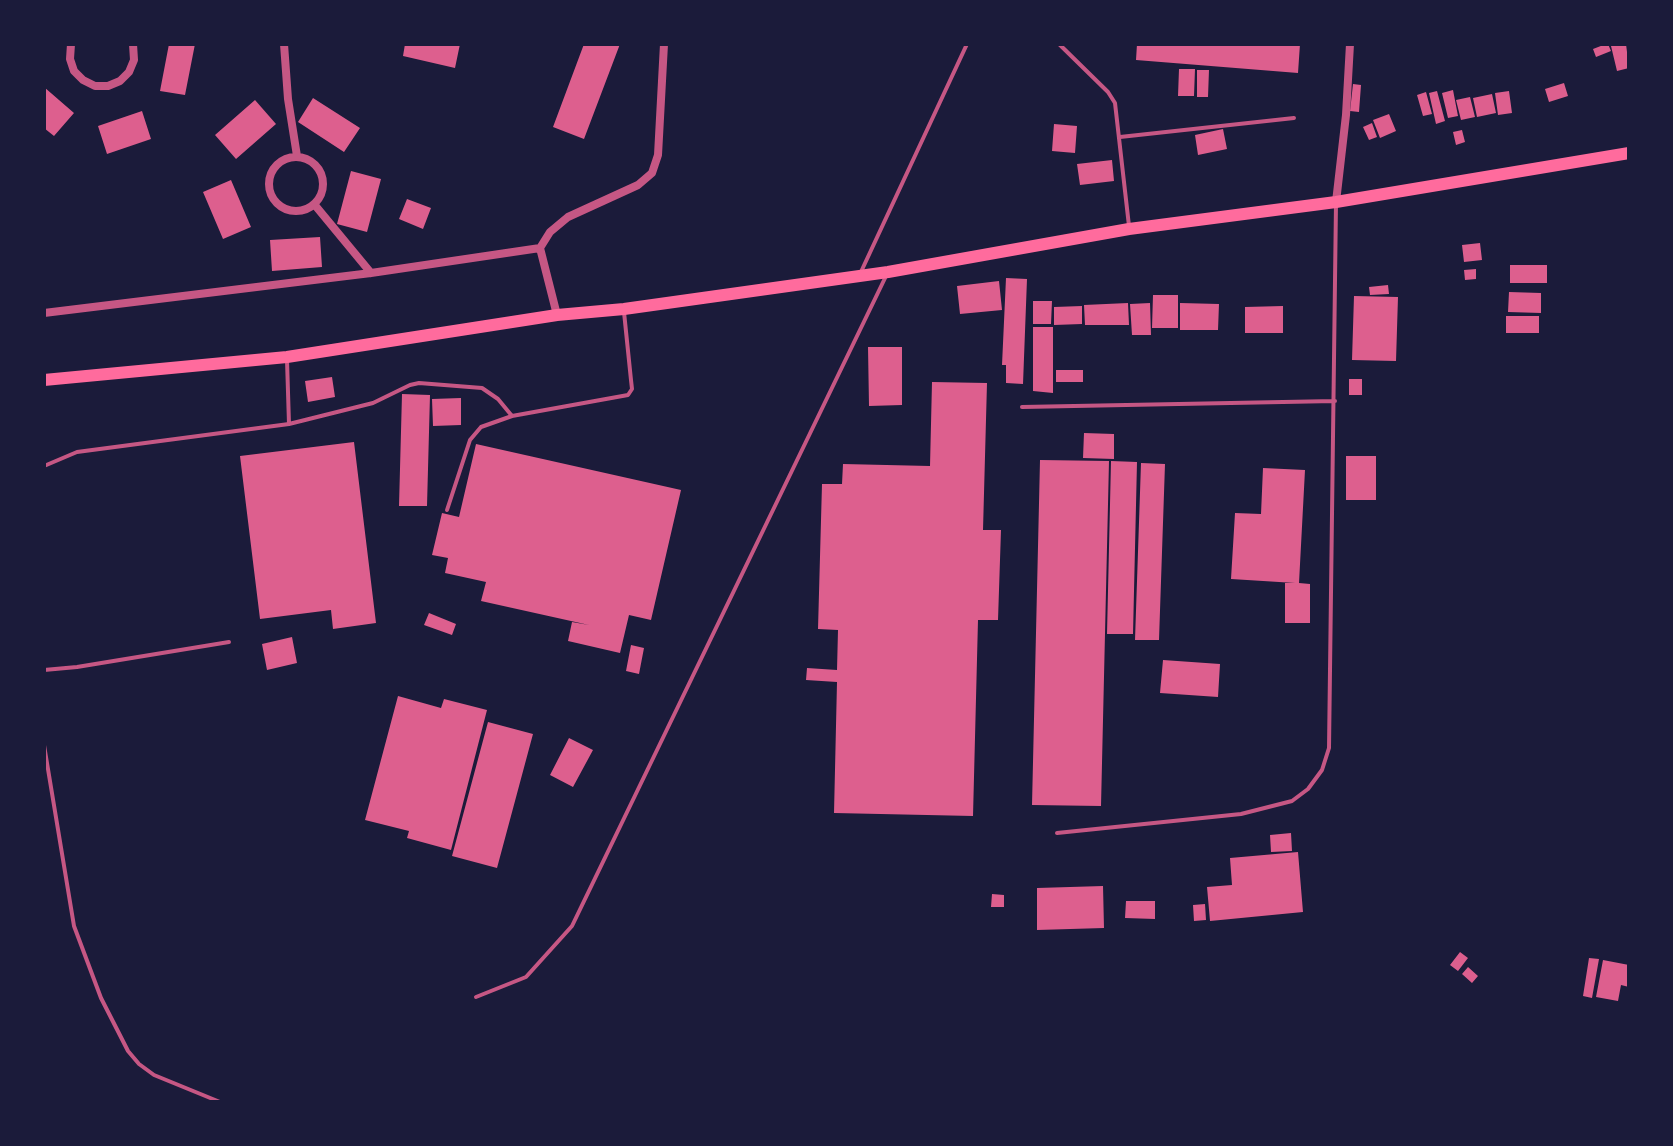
<!DOCTYPE html>
<style>
body{margin:0}
#map{position:relative;width:1673px;height:1146px;overflow:hidden;background:#1b1b3a;font-family:"Alegreya Sans",sans-serif}
canvas{display:block}
.frame{position:absolute;inset:0;border:46px solid #1b1b3a;pointer-events:none}
</style>
<div id="map">
<canvas width="1673" height="1146"></canvas>
<div class="frame"></div>
</div>
<script>
const g = document.querySelector('canvas').getContext('2d');
g.lineJoin = 'round';
function fillPath(path, color) {
  g.fillStyle = color;
  g.fill(path, 'evenodd');
}
function toPath(rows) {
  const path = new Path2D();
  for (const r of rows) {
    if (r.length === 3) {
      path.moveTo(r[0] + r[2], r[1]);
      path.arc(r[0], r[1], r[2], 0, 2 * Math.PI);
      continue;
    }
    path.moveTo(r[0], r[1]);
    for (let i = 2; i < r.length; i += 2) path.lineTo(r[i], r[i + 1]);
  }
  return path;
}
function trace(path, color, width, dash) {
  g.strokeStyle = color;
  g.lineWidth = width;
  g.lineCap = dash ? 'butt' : 'round';
  g.setLineDash(dash || []);
  g.stroke(path);
}
fillPath(toPath([
 [169,44,195,44,185,95,160,91],
 [405,44,460,44,455,68,403,56],
 [584,44,620,44,584,139,553,127],
 [1137,44,1300,44,1298,73,1136,60],
 [1606,44,1608,44,1611,51,1596,57,1593,49],
 [1620,44,1626,44,1629,68,1617,71,1611,46],
 [1179,69,1195,69,1194,96,1178,96],
 [1197,70,1209,70,1208,97,1197,97],
 [1564,83,1568,96,1549,102,1545,89],
 [1353,84,1361,85,1359,112,1350,111],
 [44,87,74,113,54,136,44,128],
 [1453,90,1458,116,1448,118,1442,93],
 [1437,91,1445,121,1436,124,1429,93],
 [1509,91,1512,113,1498,115,1495,93],
 [1426,92,1432,114,1423,116,1417,95],
 [1492,94,1496,113,1477,117,1473,98],
 [1470,97,1475,117,1461,120,1456,100],
 [313,98,360,128,344,152,298,122],
 [255,100,276,124,236,159,215,135],
 [142,111,151,139,107,154,98,126],
 [1389,114,1396,131,1380,138,1373,120],
 [1372,123,1377,137,1369,140,1363,127],
 [1054,124,1077,126,1075,153,1052,151],
 [1223,129,1227,149,1198,155,1195,135],
 [1462,130,1465,142,1456,145,1453,132],
 [1112,160,1114,181,1080,185,1077,164],
 [351,171,381,179,367,232,337,224],
 [231,180,251,227,223,239,203,192],
 [407,199,431,208,423,229,399,219],
 [320,237,322,267,272,271,270,240],
 [1480,243,1482,260,1464,262,1462,245],
 [1510,265,1547,265,1547,283,1510,283],
 [1476,269,1476,279,1465,280,1464,270],
 [1006,278,1027,279,1023,384,1006,383,1006,365,1002,365],
 [999,281,1002,310,960,314,957,286],
 [1388,285,1389,294,1370,295,1369,287],
 [1509,292,1541,293,1541,313,1508,312],
 [1153,295,1178,295,1178,328,1152,328],
 [1354,296,1398,297,1396,361,1352,360],
 [1033,301,1052,301,1051,324,1033,324],
 [1128,303,1129,325,1085,325,1084,305],
 [1150,303,1151,335,1132,335,1130,304],
 [1180,303,1219,304,1218,330,1180,330],
 [1082,306,1082,324,1054,325,1054,307],
 [1283,306,1283,333,1245,333,1245,307],
 [1506,316,1539,316,1539,333,1506,333],
 [1033,327,1053,327,1053,393,1033,391],
 [868,347,902,347,902,405,869,406],
 [1056,370,1083,370,1083,382,1056,382],
 [332,377,335,397,308,402,305,381],
 [1349,379,1362,379,1362,395,1349,395],
 [932,382,987,383,983,530,1001,530,998,620,978,620,973,816,834,813,837,682,806,680,807,668,837,670,838,630,818,629,822,484,842,484,843,464,930,466],
 [402,394,430,395,427,506,399,506],
 [461,398,461,425,433,426,432,399],
 [1084,433,1114,434,1114,459,1083,458],
 [354,442,376,623,333,629,331,610,260,619,240,456],
 [476,444,681,490,651,620,629,615,620,653,568,641,572,622,589,625,481,601,486,582,445,573,448,558,432,555,442,513,459,517],
 [1346,456,1376,456,1376,500,1346,500],
 [1040,460,1109,461,1101,806,1032,805],
 [1111,461,1137,462,1133,634,1107,634],
 [1141,463,1165,464,1159,640,1135,640],
 [1263,468,1305,470,1299,583,1310,584,1310,623,1285,623,1285,583,1295,583,1231,579,1235,513,1261,514],
 [429,613,456,624,452,635,424,625],
 [292,637,297,663,267,670,262,644],
 [631,645,644,648,639,674,626,671],
 [1163,660,1220,664,1218,697,1160,693],
 [398,696,441,708,444,699,487,710,451,850,407,838,409,831,365,820],
 [488,722,533,734,497,868,452,856],
 [569,738,593,750,573,787,550,775],
 [1291,833,1292,851,1271,852,1270,835],
 [1298,852,1303,912,1210,921,1207,887,1232,885,1230,858],
 [1103,886,1104,928,1037,930,1037,888],
 [992,894,1004,895,1004,907,991,907],
 [1126,901,1155,901,1155,919,1125,918],
 [1205,904,1206,920,1194,921,1193,905],
 [1460,952,1468,958,1458,971,1450,965],
 [1589,958,1599,959,1592,998,1583,996],
 [1603,960,1629,965,1627,973,1629,973,1629,987,1621,985,1618,1001,1596,997],
 [1468,967,1478,976,1472,983,1462,974]
]), '#dd5f8e');
trace(toPath([
 [1059,44,1108,92,1115,103,1129,226],
 [1120,137,1294,118],
 [860,274,967,44],
 [1022,407,1335,401],
 [289,424,373,403,410,385,419,383,482,388,498,399,512,416],
 [44,466,77,452,289,424,287,360],
 [447,510,470,440,481,427,512,416,628,395,632,389,631,380,624,312],
 [44,670,77,667,229,642],
 [44,745,74,926,101,998,128,1051,139,1064,154,1075,220,1102],
 [1057,833,1241,814,1292,801,1308,789,1322,770,1329,748,1336,203],
 [476,997,526,977,572,926,887,274]
]), '#c65784', 4);
trace(toPath([
 [71,44,70,59,74,71,83,80,95,86,108,86,120,81,129,72,134,60,133,44],
 [284,44,288,99,297,156],
 [296,184,27],
 [1336,202,1346,115,1350,44],
 [314,204,371,273],
 [44,313,371,273,540,248],
 [557,315,540,248,550,232,568,217,638,185,652,173,658,155,664,44]
]), '#c65784', 8);
trace(toPath([
 [44,380,287,357,557,315,624,309,888,272,1129,229,1336,202,1629,153]
]), '#ff6b9d', 12);
</script>
